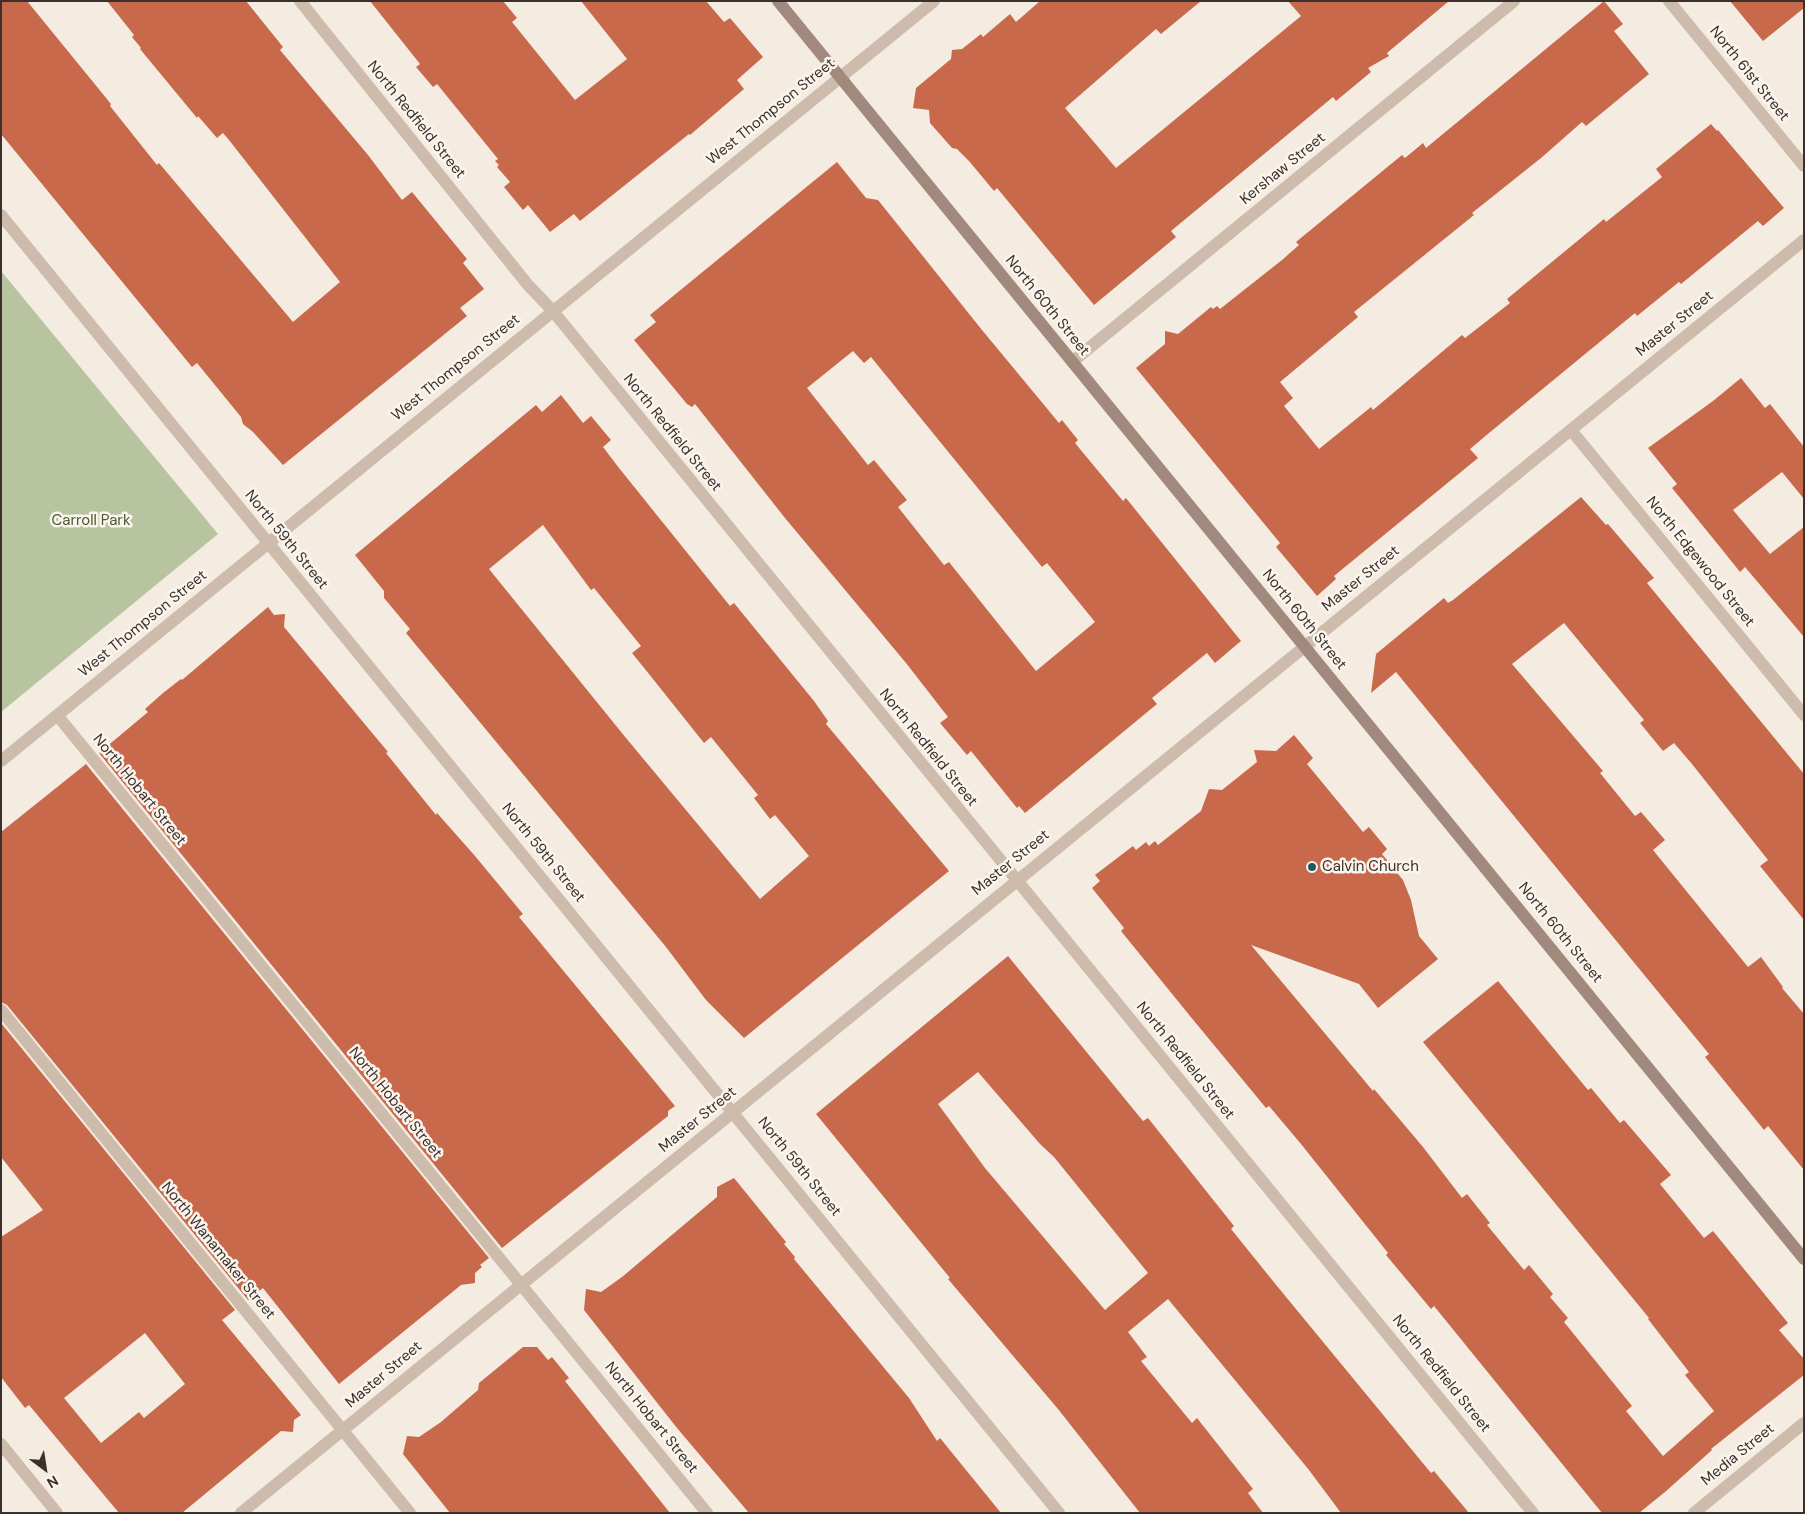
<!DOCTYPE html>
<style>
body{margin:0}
#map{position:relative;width:1805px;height:1514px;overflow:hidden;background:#f4ebe1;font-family:"DM Sans",sans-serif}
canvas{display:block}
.frame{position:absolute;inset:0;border:2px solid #3b302b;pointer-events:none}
.north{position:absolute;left:20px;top:1444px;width:50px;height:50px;-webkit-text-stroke:4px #fbf5ee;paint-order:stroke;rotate:149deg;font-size:14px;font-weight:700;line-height:20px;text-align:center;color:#3b302b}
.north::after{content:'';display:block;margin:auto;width:18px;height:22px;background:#3b302b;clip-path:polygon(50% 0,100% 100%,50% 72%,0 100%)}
</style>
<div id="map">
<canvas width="1805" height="1514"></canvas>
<div class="frame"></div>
<div class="north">N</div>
</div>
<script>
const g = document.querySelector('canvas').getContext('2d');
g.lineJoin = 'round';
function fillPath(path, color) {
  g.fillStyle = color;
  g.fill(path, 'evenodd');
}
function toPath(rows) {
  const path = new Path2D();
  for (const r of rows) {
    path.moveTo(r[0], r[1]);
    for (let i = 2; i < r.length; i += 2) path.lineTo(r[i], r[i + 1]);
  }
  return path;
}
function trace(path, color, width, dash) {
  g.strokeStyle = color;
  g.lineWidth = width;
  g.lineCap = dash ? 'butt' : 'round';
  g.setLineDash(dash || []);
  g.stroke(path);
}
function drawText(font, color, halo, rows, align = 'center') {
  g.font = font + ' "DM Sans",sans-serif';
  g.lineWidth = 5;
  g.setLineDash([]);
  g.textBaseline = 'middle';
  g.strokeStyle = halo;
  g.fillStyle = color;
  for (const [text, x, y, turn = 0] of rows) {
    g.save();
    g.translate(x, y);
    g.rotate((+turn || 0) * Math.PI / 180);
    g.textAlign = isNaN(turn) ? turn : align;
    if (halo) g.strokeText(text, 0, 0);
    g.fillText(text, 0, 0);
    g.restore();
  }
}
fillPath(toPath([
 [1,271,218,534,1,712]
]), '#b8c4a0');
fillPath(toPath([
 [1,1,27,1,111,104,110,106,157,165,159,163,293,322,340,282,229,140,223,133,217,138,198,116,197,118,140,49,141,48,132,37,134,35,107,1,246,1,283,47,280,50,368,155,402,200,412,192,467,259,463,263,484,289,460,308,467,316,283,465,253,432,243,424,241,417,197,363,192,367,1,134],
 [370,1,503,1,517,18,512,22,575,100,627,59,581,1,706,1,724,22,730,18,763,57,737,80,744,89,690,135,689,134,580,221,574,214,550,232,528,205,523,210,504,187,510,182,497,167,499,165,495,161,498,159,437,84,433,87,416,67,420,64],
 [1040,1,1201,1,1161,34,1156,29,1065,108,1116,168,1301,16,1288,1,1449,1,1387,53,1389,56,1368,68,1371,72,1336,101,1333,97,1171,231,1176,237,1094,305,997,188,994,191,969,161,957,149,952,148,930,123,929,110,913,108,916,88,951,59,952,50,962,49,981,34,983,37,1010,14,1016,22],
 [1604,1,1623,24,1614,31,1649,74,1586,126,1582,122,1541,158,1472,213,1474,215,1354,312,1358,317,1280,382,1293,398,1284,406,1319,449,1371,407,1373,410,1462,335,1465,338,1510,303,1507,299,1604,219,1606,222,1662,177,1656,169,1711,124,1717,131,1718,130,1784,208,1763,226,1758,221,1681,284,1679,282,1637,316,1635,313,1489,433,1470,449,1478,458,1334,576,1336,579,1317,596,1276,547,1280,543,1136,368,1165,344,1165,331,1178,334,1211,307,1213,309,1217,306,1220,309,1282,260,1299,245,1296,242,1402,155,1405,158,1423,143,1426,148],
 [1730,1,1804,1,1804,8,1763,41],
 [837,162,866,198,878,200,982,330,1059,423,1062,420,1078,440,1075,443,1123,501,1126,498,1241,641,1215,663,1207,653,1152,698,1157,704,1025,813,1019,806,1017,808,971,751,967,755,940,723,948,717,906,663,785,518,695,404,692,407,687,404,634,340,656,322,650,315],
 [853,351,864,363,871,357,1042,567,1047,563,1095,622,1036,671,949,562,944,565,898,507,907,500,874,460,868,465,807,388],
 [1741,378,1765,408,1770,404,1804,447,1804,499,1782,472,1733,510,1770,554,1804,527,1804,637,1745,567,1740,572,1720,547,1672,488,1677,484,1648,448,1713,401],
 [561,395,583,423,591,416,611,440,603,447,619,468,730,606,734,603,814,701,828,721,826,724,949,871,744,1038,706,1000,666,947,406,633,410,629,384,598,384,591,355,555,536,405,542,412],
 [543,525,591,590,594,588,641,646,632,653,649,674,704,743,711,737,758,795,754,798,770,819,775,815,809,856,760,899,626,738,489,569],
 [1581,497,1606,525,1608,524,1654,578,1647,583,1804,774,1804,920,1760,866,1768,860,1692,764,1674,743,1663,751,1640,723,1644,720,1564,623,1512,664,1603,771,1600,773,1635,816,1641,812,1665,840,1653,850,1748,967,1761,957,1783,987,1782,988,1804,1014,1804,1170,1768,1126,1764,1130,1705,1057,1709,1054,1396,672,1371,693,1376,654,1444,598,1448,603,1453,600],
 [268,607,274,615,285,614,284,627,388,752,386,753,436,815,437,813,475,856,523,914,519,917,675,1106,668,1111,668,1116,502,1248,99,753,148,712,145,709,163,693,181,679,182,680],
 [1294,735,1313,758,1307,764,1363,832,1369,827,1387,849,1382,854,1403,880,1411,900,1419,936,1438,959,1378,1008,1359,984,1251,945,1373,1091,1374,1089,1423,1147,1462,1198,1467,1194,1490,1223,1487,1225,1524,1270,1529,1265,1553,1294,1550,1297,1568,1318,1564,1322,1632,1406,1626,1411,1663,1456,1714,1411,1685,1375,1689,1372,1648,1319,1649,1318,1423,1042,1498,981,1588,1090,1591,1088,1620,1123,1624,1120,1671,1175,1660,1184,1704,1238,1713,1231,1788,1323,1779,1330,1804,1359,1804,1375,1711,1449,1712,1450,1665,1492,1639,1513,1602,1513,1434,1306,1431,1309,1386,1255,1388,1253,1301,1144,1269,1106,1266,1108,1190,1016,1121,931,1124,928,1092,888,1100,881,1095,875,1133,846,1136,850,1146,842,1149,846,1155,841,1158,845,1201,811,1209,789,1222,790,1257,762,1254,750,1276,751],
 [86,764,489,1258,480,1265,482,1267,475,1273,475,1283,461,1285,339,1384,263,1288,248,1300,7,1005,1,1002,1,832],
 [1008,956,1143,1121,1148,1118,1234,1226,1231,1229,1277,1286,1431,1473,1434,1471,1469,1513,1341,1513,1309,1470,1168,1299,1128,1332,1147,1357,1141,1361,1192,1423,1197,1418,1253,1489,1248,1493,1263,1513,1140,1513,1058,1409,948,1279,950,1278,816,1114],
 [978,1072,1040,1144,1054,1157,1148,1273,1105,1310,985,1168,938,1104],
 [1,1023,235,1310,222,1320,301,1415,294,1420,293,1432,281,1431,182,1513,119,1513,29,1405,25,1408,1,1377,1,1237,43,1210,1,1157],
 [145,1333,185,1384,144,1418,139,1412,101,1443,64,1398],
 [734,1178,786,1242,784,1244,795,1257,794,1259,909,1398,937,1441,940,1438,1001,1513,749,1513,677,1428,584,1310,586,1289,601,1292,622,1277,717,1197,717,1187],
 [523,1347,537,1347,548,1360,552,1357,569,1378,565,1381,670,1513,450,1513,403,1454,407,1436,419,1437,441,1422,478,1390,479,1383]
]), '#c8694b');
trace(toPath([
 [300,1,528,285,552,310,1533,1513],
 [1669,1,1804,166],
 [1,215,1059,1513],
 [1072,362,1514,1],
 [1571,430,1804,715],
 [57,715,707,1513],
 [1,761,934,1],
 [1,1010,410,1513],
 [1,1444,57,1513],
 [241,1513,1804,240],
 [1694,1513,1804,1423]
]), '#cdbbac', 12);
trace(toPath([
 [778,1,1804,1259]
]), '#a18a7d', 12);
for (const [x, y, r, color] of [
 [1312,867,5,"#1f5a5e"]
]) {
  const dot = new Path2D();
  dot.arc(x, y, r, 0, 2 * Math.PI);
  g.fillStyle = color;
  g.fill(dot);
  trace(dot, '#fbf5ee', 2);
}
drawText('15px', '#3b302b', '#fbf5ee', [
 ["North 61st Street",1749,74,51],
 ["West Thompson Street",771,112,-39],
 ["North Redfield Street",416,120,51],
 ["Kershaw Street",1283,169,-39],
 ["North 60th Street",1047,306,51],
 ["Master Street",1675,324,-39],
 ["West Thompson Street",456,368,-39],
 ["North Redfield Street",672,433,51],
 ["North 59th Street",286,540,51],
 ["North Edgewood Street",1700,562,51],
 ["Master Street",1361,579,-39],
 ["North 60th Street",1304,620,51],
 ["West Thompson Street",143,624,-39],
 ["North Redfield Street",928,748,51],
 ["North Hobart Street",139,790,51],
 ["North 59th Street",543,853,51],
 ["Master Street",1011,863,-39],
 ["North 60th Street",1560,933,51],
 ["North Redfield Street",1185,1061,51],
 ["North Hobart Street",395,1103,51],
 ["Master Street",698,1120,-39],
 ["North 59th Street",799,1167,51],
 ["North Wanamaker Street",218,1251,51],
 ["North Redfield Street",1441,1374,51],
 ["Master Street",384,1375,-40],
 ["North Hobart Street",651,1418,51],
 ["Media Street",1738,1455,-39]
]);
drawText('15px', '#4a5a2e', '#fbf5ee', [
 ["Carroll Park",91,521]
]);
drawText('15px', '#3b302b', '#fbf5ee', [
 ["Calvin Church",1322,867]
], 'left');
</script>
